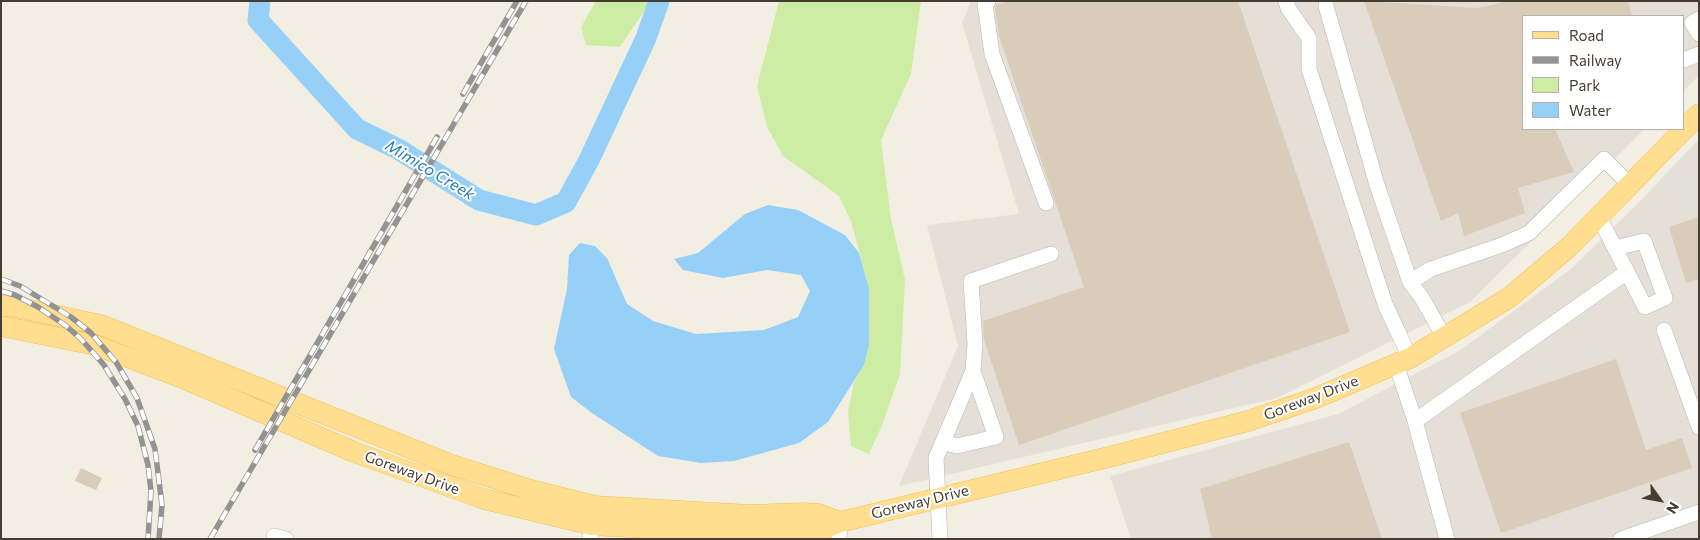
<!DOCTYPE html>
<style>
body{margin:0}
#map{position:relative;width:1700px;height:540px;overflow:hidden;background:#f3eee2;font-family:Commissioner,sans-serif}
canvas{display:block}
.frame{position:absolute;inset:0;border:2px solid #453d32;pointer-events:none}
.legend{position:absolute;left:1522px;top:15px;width:162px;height:115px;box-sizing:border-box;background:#fff;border:1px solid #b5b1ad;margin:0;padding:6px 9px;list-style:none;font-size:15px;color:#453d32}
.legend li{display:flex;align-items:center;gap:10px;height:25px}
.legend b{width:25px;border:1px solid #b5b1ad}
.north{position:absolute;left:1635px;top:475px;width:50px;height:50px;-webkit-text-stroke:4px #fff;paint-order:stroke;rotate:122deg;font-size:14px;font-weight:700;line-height:20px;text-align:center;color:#453d32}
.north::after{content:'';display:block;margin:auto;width:18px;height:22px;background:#453d32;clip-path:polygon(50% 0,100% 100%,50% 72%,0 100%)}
</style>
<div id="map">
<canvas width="1700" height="540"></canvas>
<div class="frame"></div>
<ul class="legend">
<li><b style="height:6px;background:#ffdf8f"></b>Road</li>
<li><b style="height:6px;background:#939393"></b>Railway</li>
<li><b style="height:14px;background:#cdeda5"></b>Park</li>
<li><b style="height:14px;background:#96d0f8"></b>Water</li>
</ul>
<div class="north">N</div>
</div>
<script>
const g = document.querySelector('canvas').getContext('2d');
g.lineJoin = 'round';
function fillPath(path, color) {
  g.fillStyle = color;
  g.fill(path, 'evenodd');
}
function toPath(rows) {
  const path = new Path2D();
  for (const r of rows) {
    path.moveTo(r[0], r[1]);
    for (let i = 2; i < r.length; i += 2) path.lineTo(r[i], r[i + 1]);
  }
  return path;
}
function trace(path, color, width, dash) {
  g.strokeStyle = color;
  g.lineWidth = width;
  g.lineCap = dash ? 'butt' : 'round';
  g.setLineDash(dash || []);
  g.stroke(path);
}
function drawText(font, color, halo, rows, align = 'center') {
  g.font = font + ' Commissioner,sans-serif';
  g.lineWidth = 4;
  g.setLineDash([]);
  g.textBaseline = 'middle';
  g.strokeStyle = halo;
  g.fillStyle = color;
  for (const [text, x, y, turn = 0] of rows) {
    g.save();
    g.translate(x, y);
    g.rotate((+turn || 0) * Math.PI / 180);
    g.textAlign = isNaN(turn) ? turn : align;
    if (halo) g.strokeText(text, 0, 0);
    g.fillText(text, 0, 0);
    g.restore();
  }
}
fillPath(toPath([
 [971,1,1699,1,1699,75,1684,90,1684,16,1524,16,1524,129,1645,129,1470,302,1277,398,899,486,958,346,927,225,1019,214,962,23],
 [1699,139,1699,539,1131,539,1110,476,1338,414,1459,351,1571,269,1643,198]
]), '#e5dfd7');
fillPath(toPath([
 [596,1,651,1,620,47,586,45,581,27],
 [779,1,921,1,911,74,881,140,891,219,905,280,900,374,883,423,869,454,851,446,848,412,854,382,864,365,869,344,869,288,851,221,839,196,783,156,767,127,757,86]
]), '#cdeda5');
fillPath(toPath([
 [1699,161,1699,208,1693,214,1669,191]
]), '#e3e0db');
fillPath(toPath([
 [768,205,798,210,845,235,859,253,869,288,869,345,864,365,828,422,799,443,734,461,701,463,658,456,592,413,571,397,554,349,567,289,569,255,580,243,595,246,607,258,627,304,653,321,696,334,764,330,798,317,810,291,801,275,767,270,723,278,683,270,674,259,698,253,745,214]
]), '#96d0f8');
trace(toPath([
 [260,1,258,20,357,129,398,149,479,200,536,215,566,202,589,160,646,38,659,1]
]), '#96d0f8', 21);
fillPath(toPath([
 [1007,1,1238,1,1350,332,1019,445,984,340,983,321,1084,287,999,36,995,7,996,5],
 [1364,1,1477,8,1509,1,1628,1,1632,16,1524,16,1524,129,1555,129,1574,172,1518,188,1525,213,1464,236,1458,213,1441,221],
 [1699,217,1699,279,1686,283,1669,227],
 [1616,359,1646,450,1682,438,1692,468,1501,533,1460,413],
 [1349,442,1382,539,1212,539,1200,489],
 [81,468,102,478,96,490,75,481]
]), '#d9ccb9');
const minor = toPath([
 [988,1,985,4,992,54,1046,203],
 [1286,1,1288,8,1309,38,1309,69,1385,304,1410,358],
 [1326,6,1377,185,1410,282,1422,298,1444,337],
 [1699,19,1692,23,1699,34],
 [1684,60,1699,54],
 [1599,217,1645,307,1665,298,1644,241,1615,248],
 [1410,282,1431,269,1502,245,1529,233,1604,159,1630,185],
 [1664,330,1699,427],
 [1396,364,1415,421,1627,272],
 [1415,421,1447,539],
 [943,442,957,446,996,437,973,371],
 [274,536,286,539],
 [590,539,594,515],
 [839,539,840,522],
 [940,539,936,458,973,371,975,344,971,281,1051,254],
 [1621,539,1699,512]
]);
const major = toPath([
 [1,306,11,306,101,325,452,465,531,490,595,506,750,515,803,513,819,514,840,522],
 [1,326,95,345,185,379,354,452,484,499,592,525,751,534,815,533,840,522,1113,456,1248,421,1316,398,1410,358,1510,297,1570,246,1699,114]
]);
trace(minor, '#bfb6a4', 16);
trace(major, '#f0c052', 21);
trace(minor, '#fff', 15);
trace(major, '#ffdf8f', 20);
const rail = toPath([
 [463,94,517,1],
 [1,279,20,286,71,317,91,333,116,362,137,398,155,449,162,505,159,539],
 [1,291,15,295,38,307,65,325,81,339,104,365,125,399,138,426,148,465,151,491,148,539],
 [255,450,437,137],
 [210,539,526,1]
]);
trace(rail, '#939393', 5.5);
trace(rail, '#fff', 4, [11]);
drawText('15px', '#453d32', '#fff', [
 ["Goreway Drive",1311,398,-21],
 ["Goreway Drive",412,473,20],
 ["Goreway Drive",920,502,-14]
]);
drawText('italic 16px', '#207bbc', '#fff', [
 ["Mimico Creek",430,170,31]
]);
</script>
